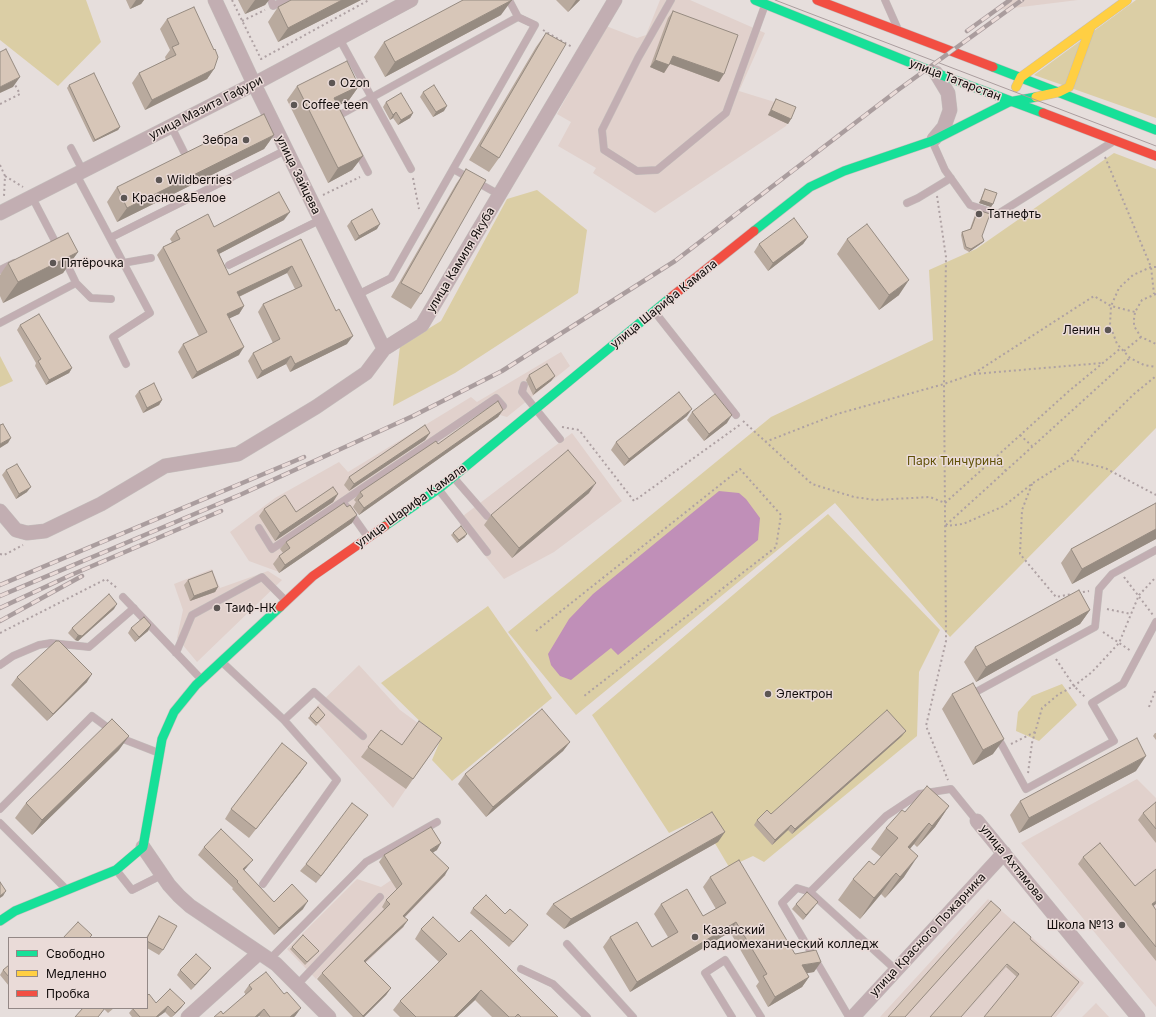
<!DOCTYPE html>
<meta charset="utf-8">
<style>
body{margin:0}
#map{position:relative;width:1156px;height:1017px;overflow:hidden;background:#e6dedc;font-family:Inter,sans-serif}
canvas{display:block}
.legend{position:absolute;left:8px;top:937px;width:140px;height:72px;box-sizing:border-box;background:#eadbd8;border:1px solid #938886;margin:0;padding:5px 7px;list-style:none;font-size:12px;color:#110c0b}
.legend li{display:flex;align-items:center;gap:8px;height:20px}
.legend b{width:20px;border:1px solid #938886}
</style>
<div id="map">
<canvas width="1156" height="1017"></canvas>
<ul class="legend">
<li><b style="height:5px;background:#16e098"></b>Свободно</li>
<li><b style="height:5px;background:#ffcf43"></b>Медленно</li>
<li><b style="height:5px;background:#f24e42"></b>Пробка</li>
</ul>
</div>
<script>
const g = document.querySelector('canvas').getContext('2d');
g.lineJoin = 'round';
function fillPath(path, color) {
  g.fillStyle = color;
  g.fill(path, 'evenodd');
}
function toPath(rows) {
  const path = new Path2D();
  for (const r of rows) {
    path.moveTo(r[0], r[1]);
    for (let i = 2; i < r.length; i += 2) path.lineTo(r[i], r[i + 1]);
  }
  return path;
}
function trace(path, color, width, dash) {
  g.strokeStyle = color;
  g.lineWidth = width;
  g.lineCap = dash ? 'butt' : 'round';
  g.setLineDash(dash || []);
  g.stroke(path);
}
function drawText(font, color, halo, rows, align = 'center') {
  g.font = font + ' Inter,sans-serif';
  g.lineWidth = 3;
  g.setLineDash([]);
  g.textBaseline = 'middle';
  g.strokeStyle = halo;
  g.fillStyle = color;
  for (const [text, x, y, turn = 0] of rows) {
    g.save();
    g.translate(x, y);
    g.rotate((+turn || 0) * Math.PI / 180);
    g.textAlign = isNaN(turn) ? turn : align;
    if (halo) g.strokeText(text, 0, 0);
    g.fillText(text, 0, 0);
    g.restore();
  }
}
fillPath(toPath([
 [660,0,690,0,765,33,739,91,794,108,786,126,655,213,593,173,596,168,558,146,571,122,557,114,606,26,637,38,646,35],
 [1008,0,1078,0,997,10],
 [561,352,570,366,507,417,493,413,279,572,249,561,230,532,275,498,339,462,348,472,471,397,477,402],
 [572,433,622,501,554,552,504,579,460,525,459,519],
 [212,569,220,588,268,571,282,580,197,662,177,638,183,610,174,584],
 [359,665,400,710,440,739,393,808,309,714],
 [1137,779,1156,798,1156,1007,1021,843],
 [427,856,446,875,400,923,404,927,348,980,332,963,316,979,287,949,357,879,381,887],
 [988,899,1084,983,1056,1017,880,1017],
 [1096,1003,1109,1017,1082,1017]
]), '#e1d1cc');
fillPath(toPath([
 [0,0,86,0,101,42,58,86,0,40],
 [1136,0,1156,0,1156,118,1034,75],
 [1114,153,1156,169,1156,428,950,637,835,503,576,715,508,632,771,417,933,340,929,270,976,249],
 [537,190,587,230,578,293,455,373,393,406,400,346,441,321,507,199],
 [0,356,13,381,0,387],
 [828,514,940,630,919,672,917,736,764,862,753,856,729,867,700,818,669,833,592,715],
 [488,606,552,698,452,781,432,760,440,741,381,683],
 [1062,684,1077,705,1039,741,1016,731,1018,712,1032,696]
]), '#dbcea5');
fillPath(toPath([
 [719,491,739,493,746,499,760,518,758,540,618,655,611,648,571,680,560,676,551,665,548,654,569,619,593,594]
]), '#c08fb8');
const lane = toPath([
 [271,0,273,6,286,0],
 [671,0,638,58,602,130,604,150,637,171,657,170,726,113,765,5],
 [885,0,897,27],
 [339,38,411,169],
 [340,120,338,116,518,17,509,0],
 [171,126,184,152],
 [933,143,945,170,970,205,998,214,1111,143],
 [71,148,83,171],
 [357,151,368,172],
 [453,169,500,195],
 [76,174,150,313,113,337,126,364],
 [32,197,58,247],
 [907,203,918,198,951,178],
 [110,238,286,150],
 [123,263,151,258],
 [229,265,320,220],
 [0,270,14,263],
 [76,283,91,298,111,299],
 [357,295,391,278,535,25,518,17],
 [654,311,736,415],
 [0,323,76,283,64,258],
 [524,385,522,392,560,439],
 [454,478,487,516],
 [439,490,487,552],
 [343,502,367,536],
 [259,528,272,549,496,398,503,406],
 [123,597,201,679],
 [176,653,192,615,262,577,285,600],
 [223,663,284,720,337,780,263,884],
 [0,665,13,656,39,645,51,643,89,647,134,608],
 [976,697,974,693,1095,627,1099,589,1112,574,1156,550],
 [284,720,314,692,363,736],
 [997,736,1026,789,1114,741,1092,703,1123,684,1156,622],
 [0,809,92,716,123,739,159,753],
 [0,823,66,889],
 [117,871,132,890,162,875],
 [810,892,896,970],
 [567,944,633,1017],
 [270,959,366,862,437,822],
 [521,969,553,984,587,1017],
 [297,985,380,897],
 [732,1017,705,973,725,960,761,1017],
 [849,1017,782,903,797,888,810,892,886,816,919,794,951,789,977,821]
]);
const street = toPath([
 [215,0,254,84,384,349],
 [934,139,944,127,950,110,948,93,936,73],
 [0,213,254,84,411,0],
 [0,511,16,530,27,533,45,531,101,504,165,466,238,454,316,407,366,373,384,349,422,325,615,0],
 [977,821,1138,1017],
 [143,847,169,885,179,896,190,906,276,964,329,1017],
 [188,1017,259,953],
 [853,1017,1004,853]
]);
const fast = toPath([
 [755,0,936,73,1043,113],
 [993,67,1156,130],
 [754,231,810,187,844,171,932,141,1009,102,1036,97],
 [385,526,441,487,670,298],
 [0,921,15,911,116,870,143,847,162,739,174,712,196,685,280,607]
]);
const slow = toPath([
 [1016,87,1021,77,1127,0],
 [1036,97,1059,92,1069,87,1091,26]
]);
const jam = toPath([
 [817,0,993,67],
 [1043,113,1156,156],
 [670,298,754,231],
 [280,607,313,576,385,526]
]);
trace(lane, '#c3bdbb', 8);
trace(street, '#c3bdbb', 15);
trace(fast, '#c3bdbb', 10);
trace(slow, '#c3bdbb', 10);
trace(jam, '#c3bdbb', 10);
trace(toPath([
 [232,0,261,59,369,0],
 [242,21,265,10],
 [543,30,572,47],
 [0,104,20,94,14,83],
 [1105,157,1151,267,1154,294],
 [0,165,5,176,4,196],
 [5,176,23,187],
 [413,178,419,209],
 [323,195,360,177],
 [937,196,946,257,944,384,946,641,926,726,948,780],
 [1156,267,1151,267,1133,275,1119,288,1111,306,1110,325,1117,344,1130,358,1144,365,1156,367],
 [1156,294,1142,300,1135,312,1134,319,1134,326,1141,337,1156,344],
 [1124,351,1141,337],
 [974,374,1102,363],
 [743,421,812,484,854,497,875,500,930,497,945,503,1069,391,1121,348],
 [562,427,579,430,634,501,741,424],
 [1020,435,1032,446],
 [765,442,837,414,944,384,973,374,1094,296,1111,306,1135,312],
 [995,458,1006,471],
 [1072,460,1105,468,1156,495],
 [1032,484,1022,510,1020,554,1056,597,1072,594],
 [946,525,1130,358],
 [945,526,963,524,1004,506,1033,483,1071,459,1095,432,1134,394,1156,376],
 [0,554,4,555,23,545],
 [1124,577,1153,615],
 [1078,593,1089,591],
 [1107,609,1131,614],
 [536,631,740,469,781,515,776,547,584,696],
 [1103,632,1131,651],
 [0,633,106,579,118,589],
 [1056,659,1074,686,1086,698],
 [1149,707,1156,689],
 [1011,744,1035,732],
 [1028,773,1032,743,1042,708,1059,694,1074,686,1092,672,1119,643,1139,595,1156,577]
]), '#aea1a3', 2, [2, 3]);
trace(lane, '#c2aeb2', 7);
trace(street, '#c2aeb2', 14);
trace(fast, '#16e098', 9);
trace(slow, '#ffcf43', 9);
trace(jam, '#f24e42', 9);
trace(toPath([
 [775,0,1156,146]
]), '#aa9d9e', 1);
const rail = toPath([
 [967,31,1010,0],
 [0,585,304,457],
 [0,596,242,494,413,416,502,371,675,261,898,90,1022,0],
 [0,608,71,575,221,511],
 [0,621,82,576]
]);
trace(rail, '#aa9d9e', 4.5);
trace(rail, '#eadbd8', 3, [9]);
fillPath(toPath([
 [126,0,144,0,141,4,130,9],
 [238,0,269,0,265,5,245,14],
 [291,0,361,0,278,42,268,22,278,7],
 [556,0,580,0,568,12],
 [673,11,719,82,670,64,664,73,650,67,668,18],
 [501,15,385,77,374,57,384,42],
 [167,19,214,50,214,69,207,79,145,110,132,83,139,73,166,60,165,57,170,50,160,29],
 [546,33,499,158,489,172,469,160,536,47],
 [69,85,120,127,118,130,93,142,67,88],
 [297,86,359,86,349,100,338,106,363,156,352,170,328,183,287,100],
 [423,92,444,111,433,117,420,97],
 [776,99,791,119,788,124,768,115,773,104],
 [386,102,413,113,410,118,398,125,393,118,390,120,383,107],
 [274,135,264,149,117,222,107,202,117,187],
 [466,169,421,294,411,309,391,297,456,184],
 [985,189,993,204,991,207,979,203,984,191],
 [978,210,982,236,984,241,982,243,969,252,964,249,961,235,962,232,970,229,976,212],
 [284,220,219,254,229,275,301,239,347,344,290,372,286,364,257,379,248,361,253,353,273,343,258,312,263,304,295,289,287,273,239,297,244,306,239,314,229,318,239,355,192,379,178,352,183,344,199,336,157,255,163,247,172,242,170,239,176,231],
 [351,221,377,229,355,241,347,226],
 [808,237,803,244,768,271,754,252,759,244],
 [847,239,899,295,879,310,837,254],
 [78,252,63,273,3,303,0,296,0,275,8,263],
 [20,325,72,368,69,373,46,385,35,366,36,363,17,330],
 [529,375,555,376,551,381,533,395,526,380],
 [139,391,162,400,159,405,143,413,135,396],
 [503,410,498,417,359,515,353,507,356,502,354,500,360,492,438,444],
 [692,412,727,423,704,441,687,420],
 [687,416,624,466,611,450,616,442],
 [430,433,425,440,349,491,344,485,349,477],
 [6,470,27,492,16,499,2,475],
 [589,493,512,558,484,525,491,515],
 [338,494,333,502,275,541,259,516,264,509,296,512],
 [1156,503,1156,539,1072,584,1061,563,1071,549],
 [347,507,352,523,279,573,273,564,279,556,283,553,280,549,286,542],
 [453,533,465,537,457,543,451,535],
 [188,580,218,587,215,592,190,601,184,585],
 [114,609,78,641,75,640,68,633,72,628],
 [1090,610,1080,624,976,682,964,662,975,647],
 [151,625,148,631,135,642,128,633,131,628],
 [17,677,87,682,47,721,11,685],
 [952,694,993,754,973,765,942,709],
 [310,716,324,717,316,726,308,718],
 [381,730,402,745,442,738,406,789,361,757],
 [1155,733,1156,733,1156,740,1153,736],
 [902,736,792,834,788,830,772,845,754,825,757,820,771,814],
 [570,742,563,751,486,817,458,784,465,774],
 [119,750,32,835,15,818,26,803],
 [307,763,300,773,249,838,225,819,231,809],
 [1136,771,1019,833,1010,815,1020,801],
 [1156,802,1156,843,1138,820,1143,813],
 [949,806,935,827,917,847,914,844,910,849,904,877,885,898,881,894,860,919,838,900,853,879,874,865,881,857,871,849,886,828,905,812],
 [368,815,316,883,300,871,306,864],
 [718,842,564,929,546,914,553,904],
 [204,847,247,867,244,870,274,902,303,909,274,935,232,889,233,888,198,855],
 [437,850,433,852,445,875,404,917,408,920,403,927,365,962,391,988,386,995,364,1017,353,1017,317,979,322,973,384,909,382,907,386,900,397,890,379,862,384,855],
 [1083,857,1135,886,1156,910,1156,961,1078,864],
 [710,877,814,972,807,973,809,977,802,987,768,1007,756,986,759,982,730,932,630,992,603,947,610,937,652,947,668,937,654,914,661,904,703,916,716,909,703,887],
 [796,904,814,907,803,920,792,909],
 [473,908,505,914,528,925,524,930,509,947,470,913],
 [159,916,163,950,159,955,147,948,147,938,146,938],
 [421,929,459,942,558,1017,492,1017,475,1000,457,1017,400,1017,393,1010,400,1001,439,962,415,939],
 [1030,939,1079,982,1017,977,1006,967,962,1017],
 [292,947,317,953,305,965,290,949],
 [9,965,9,986,0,975,3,970],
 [180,970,207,973,191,990,177,975],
 [249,985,296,1015,294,1017,260,1017,259,1016,223,1014,246,995,244,992],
 [156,1003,185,1003,181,1008,172,1017,170,1017,165,1012,158,1017,132,1017,129,1013,133,1008],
 [83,1008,114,1008,108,1013,104,1009,98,1017,75,1017]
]), '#b9aa9e');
fillPath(toPath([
 [136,0,144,0,141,4,130,9],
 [255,0,269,0,265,5,245,14],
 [342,0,361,0,278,42,288,28],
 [512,0,501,15,385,77,395,62],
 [576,0,580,0,568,12],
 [673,56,724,74,719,82,668,63],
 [655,60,669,65,664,73,650,67],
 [214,69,207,79,145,110,152,100],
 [20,77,13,87,0,93,0,87],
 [359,86,349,100,324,113,334,98],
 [447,106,444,111,433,117,436,112],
 [771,110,791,119,788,124,768,115],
 [396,112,393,118,390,120,393,115],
 [413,113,410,118,398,125,401,120],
 [120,127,118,130,93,142,95,140],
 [274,135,264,149,117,222,127,208],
 [363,156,352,170,328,183,338,168],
 [981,200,993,204,991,207,979,203],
 [290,212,284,220,211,258,217,250],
 [380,224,377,229,355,241,359,236],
 [808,237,803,244,768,271,773,263],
 [984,241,982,243,969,252,971,249],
 [78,252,63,273,3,303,18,282],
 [292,266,287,273,232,300,237,292],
 [909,280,899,295,879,310,889,295],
 [244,306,239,314,222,322,227,314],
 [353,336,347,344,290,372,295,364],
 [244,347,239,355,192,379,197,372],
 [291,356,286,364,257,379,262,371],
 [72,368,69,373,46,385,49,380],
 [555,376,551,381,533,395,536,390],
 [162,400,159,405,143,413,147,408],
 [692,409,687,416,624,466,629,459],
 [503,410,498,417,359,515,364,508],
 [732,415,727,423,704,441,709,434],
 [430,433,425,440,349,491,354,484],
 [11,438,8,443,0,448,0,444],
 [596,483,589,493,512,558,519,548],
 [31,487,27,492,16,499,19,494],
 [338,494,333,502,275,541,280,533],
 [357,515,352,523,279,573,285,565],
 [1156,529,1156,539,1072,584,1082,569],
 [467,534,465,537,457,543,459,540],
 [218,587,215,592,190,601,194,596],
 [117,604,114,609,78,641,75,640,78,635],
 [1090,610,1080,624,976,682,986,667],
 [151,625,148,631,135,642,139,637],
 [92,674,87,682,47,721,53,714],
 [906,731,902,736,792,834,795,829],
 [129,736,119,750,32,835,42,820],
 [1004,739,993,754,973,765,983,750],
 [570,742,563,751,486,817,493,807],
 [1146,756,1136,771,1019,833,1029,818],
 [307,763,300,773,249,838,256,829],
 [949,806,935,827,917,847,932,826],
 [368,815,362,823,316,883,321,876],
 [929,823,914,844,893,868,908,847],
 [791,825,788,830,772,845,775,840],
 [725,832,718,842,564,929,571,919],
 [441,843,437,850,426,857,430,850],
 [918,856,904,877,885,898,900,877],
 [253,860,247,867,238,877,243,869],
 [449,868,445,875,399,923,403,916],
 [896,873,881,894,860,919,874,898],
 [6,891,3,896,0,898,0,896],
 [308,901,303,909,274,935,279,928],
 [1156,901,1156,904,1146,912,1152,904],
 [818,902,814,907,803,920,806,915],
 [1001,910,999,912,905,1017],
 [408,920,403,927,359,968,364,961],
 [736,922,730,932,630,992,637,982],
 [821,962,814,972,795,975,802,965],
 [211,968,207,973,191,990,195,985],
 [809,977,802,987,768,1007,775,997],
 [391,988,386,995,364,1017,362,1017],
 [481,990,475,1000,457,1017,454,1017],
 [185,1003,181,1008,172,1017,175,1013],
 [168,1006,165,1012,158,1017,156,1017],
 [301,1008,296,1015,294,1017,290,1017],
 [264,1009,259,1016,258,1017,255,1017]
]), '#968b81');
const building = toPath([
 [291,0,342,0,288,28,278,7,291,0],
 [463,0,512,0,395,62,384,42,463,0],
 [194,7,214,50,215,49,218,57,214,69,152,100,139,73,176,55,172,47,179,44,167,19,194,7],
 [673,11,738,35,724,74,673,56,669,65,655,60,673,11],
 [546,33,566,44,499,158,480,146,546,33],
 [6,49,20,77,0,87,0,52,6,49],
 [347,61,359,86,334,98,363,156,338,168,297,86,347,61],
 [94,73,120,127,95,140,69,85,94,73],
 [434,85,447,106,436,112,423,92,434,85],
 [401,93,413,113,401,120,396,112,393,115,386,102,401,93],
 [776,99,796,107,791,119,771,110,776,99],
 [264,114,274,135,127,208,117,187,264,114],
 [466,169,486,180,421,294,401,283,466,169],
 [985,189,997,193,993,204,981,200,985,189],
 [279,192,290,212,217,250,229,275,301,239,336,311,339,309,353,336,295,364,291,356,262,371,253,353,280,339,263,304,302,286,292,266,237,292,244,306,227,314,244,347,197,372,183,344,207,332,163,247,180,239,176,231,208,214,214,227,279,192],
 [372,209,380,224,359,236,351,221,372,209],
 [978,210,990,214,982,236,984,241,971,249,966,247,962,232,971,229,978,210],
 [794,218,808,237,773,263,759,244,794,218],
 [867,224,909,280,889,295,847,239,867,224],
 [68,233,78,252,18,282,8,263,68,233],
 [39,314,72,368,49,380,38,361,41,359,20,325,39,314],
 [547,364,555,376,536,390,529,375,547,364],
 [154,383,162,400,147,408,139,391,154,383],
 [679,392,692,409,629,459,616,442,679,392],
 [715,394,732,415,709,434,692,412,715,394],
 [498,401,503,410,364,508,358,500,363,496,360,492,436,441,438,444,498,401],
 [3,424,11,438,0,444,0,425,3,424],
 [425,425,430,433,354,484,349,477,425,425],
 [568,450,596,483,519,548,491,515,568,450],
 [17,464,31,487,19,494,6,470,17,464],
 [333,487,338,494,280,533,264,509,285,495,296,512,333,487],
 [344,503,347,507,350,505,357,515,285,565,279,556,290,548,286,542,344,503],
 [1156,503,1156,529,1082,569,1071,549,1156,503],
 [461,526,467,534,459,540,453,533,461,526],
 [212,571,218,587,194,596,188,580,212,571],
 [1079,590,1090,610,986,667,975,647,1079,590],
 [109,594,117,604,82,636,78,635,72,628,109,594],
 [144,617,151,625,139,637,131,628,144,617],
 [56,641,59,641,92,674,53,714,17,677,56,641],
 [973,683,1004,739,983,750,952,694,973,683],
 [318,707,325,715,317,723,310,716,318,707],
 [542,709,570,742,493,807,465,774,542,709],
 [887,710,906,731,795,829,791,825,775,840,757,820,767,810,771,814,887,710],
 [112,719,129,736,42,820,26,803,112,719],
 [419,721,442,738,413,779,368,747,381,730,402,745,419,721],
 [1137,738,1146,756,1029,818,1020,801,1137,738],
 [282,743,307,763,256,829,231,809,282,743],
 [927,786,949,806,932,826,929,823,908,847,918,856,900,877,896,873,874,898,853,879,869,861,874,865,898,838,886,828,902,810,905,812,927,786],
 [1156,802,1156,829,1143,813,1156,802],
 [352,803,368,815,321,876,306,864,352,803],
 [712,812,725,832,571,919,553,904,712,812],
 [431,827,441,843,430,850,449,868,403,916,408,920,364,961,391,988,363,1016,322,973,390,904,386,900,402,884,384,855,431,827],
 [221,829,253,860,243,869,274,902,292,884,308,901,279,928,237,882,238,881,204,847,221,829],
 [1100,843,1135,886,1156,869,1156,901,1152,904,1156,910,1156,947,1083,857,1100,843],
 [739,860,795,954,816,950,821,962,802,965,809,977,775,997,763,976,767,974,736,922,637,982,610,937,637,922,652,947,678,932,661,904,687,889,703,916,726,903,710,877,739,860],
 [0,882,6,891,0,896,0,882],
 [807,892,818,902,806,915,796,904,807,892],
 [486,895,505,914,510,909,528,925,513,942,473,908,486,895],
 [991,901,1001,910,905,1017,888,1017,991,901],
 [159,916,177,926,163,950,147,941,147,938,159,916],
 [433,917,459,942,471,930,558,1017,521,1017,518,1014,515,1017,509,1017,481,990,454,1017,416,1017,400,1001,447,954,421,929,433,917],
 [78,922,92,935,89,938,63,938,78,922],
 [1014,922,1031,937,1030,939,1079,982,1051,1017,984,1017,1019,974,1007,964,961,1017,930,1017,1014,922],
 [303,935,319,951,307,962,292,947,303,935],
 [196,954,211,968,195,985,180,970,196,954],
 [9,965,9,977,3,970,9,965],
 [266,972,284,994,287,992,301,1008,290,1017,270,1017,264,1009,255,1017,214,1017,221,1011,223,1014,252,989,249,985,266,972],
 [170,989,185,1003,175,1013,168,1006,156,1017,140,1017,132,1008,147,1008,147,996,149,994,156,1003,170,989],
 [83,1008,105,1008,98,1017,75,1017,83,1008]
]);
fillPath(building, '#d7c6b8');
trace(building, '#968b81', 1);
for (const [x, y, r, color] of [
 [332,83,4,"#5c5654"],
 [294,105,4,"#5c5654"],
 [246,140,4,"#5c5654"],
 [159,180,4,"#5c5654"],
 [124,198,4,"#5c5654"],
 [979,214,4,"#5c5654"],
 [53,263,4,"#5c5654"],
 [1108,330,4,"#5c5654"],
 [217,608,4,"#5c5654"],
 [768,694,4,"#5c5654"],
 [1122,925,4,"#5c5654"],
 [695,937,4,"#5c5654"]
]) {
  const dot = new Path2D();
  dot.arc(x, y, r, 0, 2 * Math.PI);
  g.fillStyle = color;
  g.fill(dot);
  trace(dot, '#eadbd8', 1.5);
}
drawText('12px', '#110c0b', '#eadbd8', [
 ["улица Татарстан",955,80,21],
 ["улица Мазита Гафури",206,108,-27],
 ["улица Зайцева",298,175,64],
 ["улица Камиля Якуба",461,260,-59],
 ["улица Шарифа Камала",664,304,-39],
 ["улица Шарифа Камала",411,506,-36],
 ["улица Ахтямова",1012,863,51],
 ["улица Красного Пожарника",928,935,-47]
]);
drawText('12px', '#110c0b', '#eadbd8', [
 ["Ozon",340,83],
 ["Coffee teen",302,105],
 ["Зебра",238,140,"right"],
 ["Wildberries",167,180],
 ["Красное&Белое",132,198],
 ["Татнефть",987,214],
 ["Пятёрочка",61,263],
 ["Ленин",1100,330,"right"],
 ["Таиф-НК",225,608],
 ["Электрон",776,694],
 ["Школа №13",1114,925,"right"],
 ["Казанский",703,930],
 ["радиомеханический колледж",703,944]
], 'left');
drawText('12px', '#605107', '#eadbd8', [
 ["Парк Тинчурина",955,461]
]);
</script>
